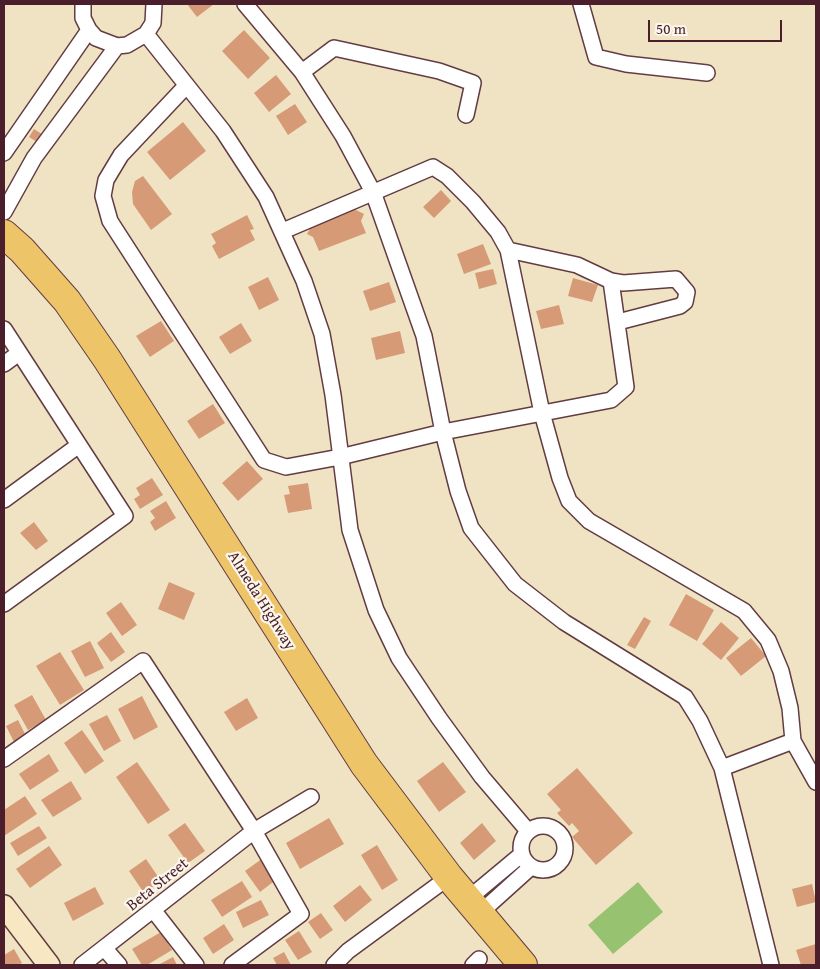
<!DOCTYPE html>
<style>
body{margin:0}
#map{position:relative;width:820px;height:969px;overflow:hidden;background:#efe3c4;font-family:"Gentium Book Plus",serif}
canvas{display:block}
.frame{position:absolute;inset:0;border:5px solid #4a1f2b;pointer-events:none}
.scale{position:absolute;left:648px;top:20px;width:134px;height:22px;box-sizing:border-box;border:2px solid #4a1f2b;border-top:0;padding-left:6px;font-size:15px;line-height:18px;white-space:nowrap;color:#4a1f2b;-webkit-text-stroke:4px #fbf7ec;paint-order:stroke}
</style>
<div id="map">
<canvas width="820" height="969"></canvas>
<div class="frame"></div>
<div class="scale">50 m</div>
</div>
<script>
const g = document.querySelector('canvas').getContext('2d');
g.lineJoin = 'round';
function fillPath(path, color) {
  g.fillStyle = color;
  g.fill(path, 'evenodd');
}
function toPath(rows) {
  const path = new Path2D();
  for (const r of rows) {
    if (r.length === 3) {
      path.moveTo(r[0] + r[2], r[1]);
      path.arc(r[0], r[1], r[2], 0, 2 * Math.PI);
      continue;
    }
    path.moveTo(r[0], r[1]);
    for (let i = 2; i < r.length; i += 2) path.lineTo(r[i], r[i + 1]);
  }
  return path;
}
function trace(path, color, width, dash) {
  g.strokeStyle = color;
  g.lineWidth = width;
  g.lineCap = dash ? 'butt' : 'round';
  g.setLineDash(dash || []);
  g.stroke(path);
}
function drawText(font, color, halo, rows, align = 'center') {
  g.font = font + ' "Gentium Book Plus",serif';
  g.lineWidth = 4.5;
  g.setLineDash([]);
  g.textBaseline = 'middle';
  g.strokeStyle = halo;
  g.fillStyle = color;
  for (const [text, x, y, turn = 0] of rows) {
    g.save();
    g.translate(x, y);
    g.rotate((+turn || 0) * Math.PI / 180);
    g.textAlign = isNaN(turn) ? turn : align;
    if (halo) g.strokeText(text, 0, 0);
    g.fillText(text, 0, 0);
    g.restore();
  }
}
fillPath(toPath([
 [638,882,663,912,613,954,588,925]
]), '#97c371');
fillPath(toPath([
 [187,4,214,4,197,17],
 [244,30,270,58,248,79,222,51],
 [276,75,291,94,269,112,254,93],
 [295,104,307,122,288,135,276,116],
 [183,122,206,151,170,180,147,152],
 [34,129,42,134,37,142,29,137],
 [143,176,172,214,151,230,133,204,132,192,135,181],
 [441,190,451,201,434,218,423,207],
 [348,206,364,214,361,221,366,233,319,251,313,237,307,234,316,218,323,222,345,214],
 [247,215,254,229,250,230,255,240,219,259,212,246,216,243,211,234],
 [483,244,491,264,464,274,457,254],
 [493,269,497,284,479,289,475,273],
 [268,277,279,300,259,310,248,287],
 [573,278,598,285,592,302,568,296],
 [389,282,396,302,370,311,363,291],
 [559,305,564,324,541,329,536,311],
 [161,321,174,341,150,357,136,336],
 [241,323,252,341,230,354,219,337],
 [400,331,405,353,376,360,371,338],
 [213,404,225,423,199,439,187,421],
 [247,461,263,479,238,501,222,483],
 [152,478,163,495,140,509,134,499,140,495,136,488],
 [308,483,312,509,288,513,284,495,290,494,288,486],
 [166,501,176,518,155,531,150,522,155,518,150,511],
 [34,522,48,541,36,550,20,533],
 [169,582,195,593,184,620,158,609],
 [686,594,714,610,697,641,669,625],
 [121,602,137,625,122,636,106,613],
 [644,617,651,621,635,649,627,645],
 [721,622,739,638,721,660,702,644],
 [111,632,125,652,111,662,97,643],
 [751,638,766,656,741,676,726,658],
 [90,641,104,668,85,677,71,651],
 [60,652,84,690,60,705,36,666],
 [32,695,46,720,28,730,14,705],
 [142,696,158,727,134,740,118,709],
 [247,698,258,718,236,731,224,712],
 [107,715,121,741,104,751,89,724],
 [18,720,27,738,15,744,6,726],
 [82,730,104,761,85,774,64,743],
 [49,754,59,771,30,790,19,774],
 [137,762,170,810,148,824,116,777],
 [443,762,466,792,439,812,417,781],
 [577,768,633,833,596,865,572,837,579,831,572,823,569,826,557,813,561,810,547,794],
 [71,781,82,799,53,817,41,800],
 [25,796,37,814,4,836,4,810],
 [329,818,344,844,300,869,286,843],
 [185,823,205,851,188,863,168,835],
 [482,823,496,841,474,860,460,843],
 [39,826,47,838,18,856,10,843],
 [377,845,398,880,382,890,361,855],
 [49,846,62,865,30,888,16,869],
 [263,858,277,879,260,892,245,871],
 [146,859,161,881,144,893,129,871],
 [242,881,252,897,222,917,211,900],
 [812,884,816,902,797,907,792,889],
 [360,885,372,900,345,922,333,906],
 [95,887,104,904,73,921,64,903],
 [261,900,269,915,243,928,236,912],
 [321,913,333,930,320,939,308,922],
 [224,924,234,940,213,954,203,938],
 [299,931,312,952,298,960,285,940],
 [161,932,172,950,147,965,142,965,132,949],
 [816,944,816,965,801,965,796,950],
 [14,949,22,963,18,965,4,965,4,955],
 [284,952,291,965,277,965,273,958],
 [173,957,177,965,158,965]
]), '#d69b76');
const street = toPath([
 [83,4,83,18,89,30,96,38,117,46,127,45,146,34,153,23,154,4],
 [245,4,302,72,343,136,373,192,424,336,443,432,458,491,471,528,515,584,564,622,685,697,700,721,722,768,771,965],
 [581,4,596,57,626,64,707,73],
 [146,34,223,131,266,197,304,281,322,334,333,395,350,530,376,610,399,658,439,718,482,777,528,831],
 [302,72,334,48,439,71,473,83,466,115],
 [186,86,121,155,106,180,103,196,110,221,264,460,286,467,340,457,443,432,611,400,626,387,611,281],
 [4,153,89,30],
 [4,212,34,158,117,46],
 [283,231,433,167,447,176,473,202,498,232,508,250,542,413,560,478,569,501,589,521,744,611,768,640,781,671,790,708,793,741,816,782],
 [508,250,577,265,611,281,623,283,676,279,687,292,685,302,680,306,618,322],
 [4,329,125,516,4,604],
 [4,364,19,353],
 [4,500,79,445],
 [4,759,143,661,254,831,301,914,232,965],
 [722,768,793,741],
 [543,848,22],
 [468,899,522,854],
 [154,911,196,965],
 [480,913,531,867],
 [105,949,119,965],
 [82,965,254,831,311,797],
 [334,965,348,951,449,877],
 [473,965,479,959]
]);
const secondary = toPath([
 [4,906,49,965]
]);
const highway = toPath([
 [4,234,22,250,67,301,107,359,364,764,449,877,523,965]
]);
trace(street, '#633c42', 18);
trace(secondary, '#633c42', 24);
trace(highway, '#633c42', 30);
trace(street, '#fff', 15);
trace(secondary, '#f8e7c3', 21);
trace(highway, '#eec469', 28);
drawText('16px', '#4a1f2b', '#fbf7ec', [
 ["Almeda Highway",261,601,58],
 ["Beta Street",158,885,-39]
]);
</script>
